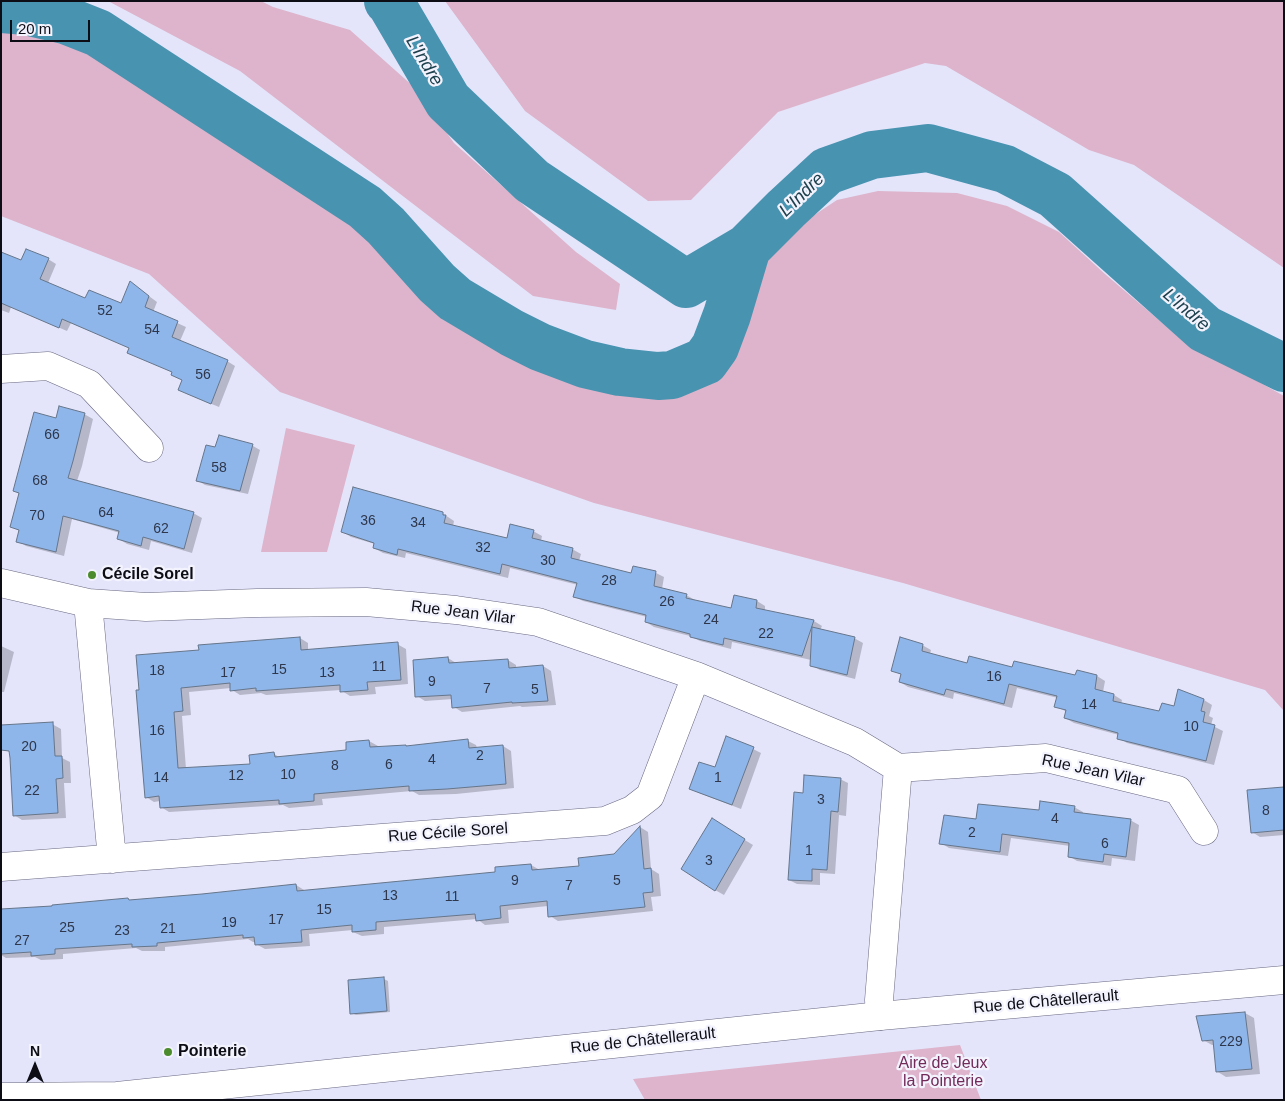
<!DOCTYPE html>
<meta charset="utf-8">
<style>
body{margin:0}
#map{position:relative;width:1285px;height:1101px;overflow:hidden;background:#e4e5fb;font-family:Helvetica,sans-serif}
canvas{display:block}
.frame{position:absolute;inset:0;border:2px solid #0d0d16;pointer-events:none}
.north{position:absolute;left:10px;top:1041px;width:50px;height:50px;-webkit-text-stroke:4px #f3f3fe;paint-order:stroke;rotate:0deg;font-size:14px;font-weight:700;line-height:20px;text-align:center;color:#0d0d16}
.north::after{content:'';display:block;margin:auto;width:18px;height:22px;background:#0d0d16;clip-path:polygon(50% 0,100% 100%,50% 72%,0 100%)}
.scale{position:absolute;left:10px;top:20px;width:80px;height:22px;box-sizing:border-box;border:2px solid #0d0d16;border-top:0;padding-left:6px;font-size:15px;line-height:18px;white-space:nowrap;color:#0d0d16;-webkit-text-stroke:4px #f3f3fe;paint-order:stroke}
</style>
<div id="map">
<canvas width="1285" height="1101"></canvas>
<div class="frame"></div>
<div class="north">N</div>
<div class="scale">20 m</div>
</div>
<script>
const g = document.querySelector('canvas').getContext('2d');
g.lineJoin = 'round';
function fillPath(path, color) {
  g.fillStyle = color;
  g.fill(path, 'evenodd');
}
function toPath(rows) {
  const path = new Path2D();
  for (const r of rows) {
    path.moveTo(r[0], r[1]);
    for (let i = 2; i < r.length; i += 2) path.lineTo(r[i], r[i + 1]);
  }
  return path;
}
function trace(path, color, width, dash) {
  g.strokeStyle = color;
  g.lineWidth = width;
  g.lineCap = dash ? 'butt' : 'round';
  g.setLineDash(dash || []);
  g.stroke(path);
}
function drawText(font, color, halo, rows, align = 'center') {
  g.font = font + ' Helvetica,sans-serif';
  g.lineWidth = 4.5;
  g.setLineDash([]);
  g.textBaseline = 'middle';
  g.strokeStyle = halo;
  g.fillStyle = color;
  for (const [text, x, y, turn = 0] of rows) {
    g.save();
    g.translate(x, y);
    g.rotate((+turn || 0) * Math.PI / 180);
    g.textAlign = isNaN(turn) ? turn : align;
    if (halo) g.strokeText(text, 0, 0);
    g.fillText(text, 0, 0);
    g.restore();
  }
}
fillPath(toPath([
 [108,1,261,1,273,7,350,30,414,87,454,143,576,252,620,284,616,310,533,296,240,71],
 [445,1,1284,1,1284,268,1134,165,1089,150,946,66,925,63,778,112,691,200,648,201,525,111],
 [1,21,23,23,88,47,194,109,296,185,381,242,483,334,551,366,606,387,692,388,719,363,746,291,766,247,837,200,878,191,957,193,1007,206,1059,232,1105,274,1180,338,1284,396,1284,711,1265,690,903,583,594,503,280,392,149,274,1,216],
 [286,428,355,445,327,552,261,552],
 [960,1045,981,1100,645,1100,633,1079]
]), '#ddb4cb');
fillPath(toPath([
 [1,256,21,262,48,259,56,264,48,283,86,299,122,305,138,288,157,302,153,312,186,327,180,341,227,361,235,366,219,407,187,394,183,380,173,372,130,348,71,323,67,331,11,307,9,313,1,310],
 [84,414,93,419,82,466,77,481,193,513,202,518,192,553,151,541,149,550,127,544,119,539,120,533,72,519,64,556,26,546,18,541,20,531,12,527,20,494,14,490,57,419],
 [220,437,253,446,260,450,248,494,205,485,197,480,216,449],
 [442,513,454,521,453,526,508,539,533,531,542,536,541,541,572,549,581,554,579,561,632,575,634,567,656,573,664,577,662,589,686,595,695,600,732,610,735,597,757,601,765,606,765,611,814,621,822,626,820,630,854,638,863,643,855,679,820,670,811,665,811,660,732,642,731,649,700,641,690,636,654,627,646,622,647,617,583,601,575,597,578,585,510,568,508,578,406,553,405,558,383,553,374,548,375,544,351,537,343,532],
 [300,638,308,643,308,651,397,644,406,649,408,684,375,687,376,694,350,696,342,691,341,690,266,695,261,693,240,695,232,690,231,688,189,692,191,715,182,716,186,769,251,765,274,754,281,758,347,751,369,741,378,746,378,748,408,747,468,741,476,745,477,748,503,746,511,751,514,788,456,794,419,795,412,791,322,799,323,805,289,808,283,805,169,812,161,807,160,801,154,802,146,797,140,691,200,652],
 [922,645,931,650,930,654,968,664,1076,676,1078,672,1097,676,1105,681,1103,692,1114,695,1122,700,1121,704,1160,712,1204,700,1212,705,1209,716,1213,718,1211,725,1223,731,1214,765,1127,743,1119,738,1119,735,1074,723,1065,718,1067,712,1055,706,1058,698,1017,688,1012,708,954,693,953,699,908,687,900,682,902,675,892,670],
 [1,646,14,652,4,692,1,692],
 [448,658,456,663,508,660,516,665,516,669,543,666,551,671,556,705,522,707,520,706,462,712,454,707,453,699,425,701,417,696],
 [52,724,61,729,62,758,70,762,71,783,64,783,66,818,22,820,14,815],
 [753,749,761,753,741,809,699,793,691,788,715,769],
 [840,779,848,783,846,816,839,815,835,874,820,873,820,885,797,884,789,880,804,794],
 [1284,789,1284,835,1260,837,1252,832],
 [1074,807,1083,812,1083,814,1130,820,1139,825,1135,861,1112,858,1111,866,1077,861,1069,856,1070,846,1011,838,1008,856,949,848,941,843,977,821],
 [712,820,753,845,724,895,715,890],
 [640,827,648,832,651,869,659,874,661,896,651,897,653,911,558,921,550,916,548,906,508,910,509,923,485,925,477,919,384,927,384,934,362,936,353,932,353,930,309,934,310,946,265,949,256,944,256,942,253,942,248,939,165,947,165,951,142,951,136,948,63,954,63,959,41,960,35,957,6,958,1,955,1,911,128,899,131,901,202,895,296,885,304,890,304,892,497,873,531,865,540,870,580,867,615,856],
 [384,979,388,981,390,1012,356,1015,352,1013],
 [1245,1013,1254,1018,1260,1074,1226,1077,1218,1072,1215,1045,1212,1045,1203,1040]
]), '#0003');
trace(toPath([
 [388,1,390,2,448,101,532,181,686,284,747,248,786,209,827,171,872,155,928,148,1005,169,1055,195,1205,329,1284,368],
 [1,9,26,11,65,20,98,33,365,207,386,226,437,283,455,299,512,333,540,347,585,364,620,372,658,376,672,375,705,361,715,347,727,315,747,248]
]), '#4893b0', 48);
const building = toPath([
 [26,249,49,258,40,279,85,298,89,290,121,303,130,281,149,296,145,307,178,321,172,337,228,360,211,404,178,390,182,380,171,375,172,372,127,353,129,348,62,319,59,328,1,303,1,252,21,260,26,249],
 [59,406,85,413,73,461,68,478,194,512,184,549,143,537,141,546,117,539,119,531,63,516,56,552,16,542,19,530,10,527,19,493,13,491,34,412,56,418,59,406],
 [219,435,253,444,240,491,196,481,206,445,215,447,219,435],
 [353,487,443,512,443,515,446,515,444,523,507,538,510,524,534,530,532,538,573,548,571,558,631,573,633,566,656,571,654,586,687,594,686,598,731,608,734,595,757,600,756,608,814,620,802,656,724,638,723,645,690,637,690,634,645,622,646,615,573,597,577,583,502,564,500,574,398,549,397,555,373,548,374,543,341,532,353,487],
 [812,627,855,637,847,675,810,666,812,627],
 [300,637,301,650,398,642,401,680,367,682,368,690,340,692,340,685,256,691,256,688,230,691,230,683,181,688,183,711,174,712,178,768,250,764,249,755,274,752,275,757,346,750,346,742,369,740,370,747,406,745,406,746,468,739,469,748,503,745,506,784,447,789,409,791,409,786,314,794,314,801,279,804,279,800,160,808,159,796,145,798,136,690,139,690,136,655,199,650,198,645,300,637],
 [900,637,923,644,922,651,967,663,969,656,1012,667,1014,661,1075,675,1077,670,1097,675,1095,689,1114,694,1113,701,1159,711,1162,703,1174,706,1178,689,1204,699,1201,711,1205,712,1203,722,1215,725,1206,761,1117,739,1118,733,1064,718,1066,710,1054,707,1057,696,1009,684,1004,704,946,689,944,695,899,682,901,674,891,671,900,637],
 [448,657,449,663,508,659,509,668,543,665,548,701,512,703,512,702,452,708,451,695,415,697,413,660,448,657],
 [53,722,55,756,62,756,63,778,56,779,58,813,13,816,10,758,9,751,1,750,1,725,53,722],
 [726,736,754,747,732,805,689,789,699,762,715,767,726,736],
 [804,775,841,778,838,812,831,811,827,870,812,869,812,881,788,880,794,792,803,793,804,775],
 [1284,787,1284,830,1251,833,1247,790,1284,787],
 [1040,801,1075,806,1074,812,1131,819,1126,857,1104,854,1103,862,1080,859,1068,857,1069,843,1002,834,1000,852,939,844,944,815,976,819,978,804,1039,810,1040,801],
 [712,818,745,839,715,891,681,869,712,818],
 [640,826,644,869,651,868,653,892,643,893,645,907,548,917,547,901,500,906,501,918,476,921,475,914,376,922,376,930,352,932,352,925,301,930,302,942,255,945,254,937,243,938,243,935,157,943,157,946,132,947,132,944,55,949,55,954,31,956,31,952,1,954,1,909,52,906,52,905,128,898,129,900,202,894,296,884,297,891,495,872,495,867,531,864,532,870,579,866,578,858,614,854,640,826],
 [384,977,387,1011,350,1014,348,980,384,977],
 [1245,1012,1252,1069,1216,1072,1213,1040,1202,1041,1196,1016,1245,1012]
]);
fillPath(building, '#8fb6ea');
trace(building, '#65758a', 1);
const minor = toPath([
 [1,369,48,366,89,384,149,448],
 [1,583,88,603,146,607,257,603,366,602,456,610,538,622,696,676,855,742,898,768,1046,758,1178,790,1204,831],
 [88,603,112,859],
 [1,867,605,821,632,810,650,796,696,676],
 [880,1016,879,1000,898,768]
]);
const major = toPath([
 [1,1097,117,1096,880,1016,1284,980]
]);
trace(minor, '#686880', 29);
trace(major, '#686880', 29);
trace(minor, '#fff', 28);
trace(major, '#fff', 28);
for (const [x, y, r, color] of [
 [92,575,5,"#4b8b2d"],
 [168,1052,5,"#4b8b2d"]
]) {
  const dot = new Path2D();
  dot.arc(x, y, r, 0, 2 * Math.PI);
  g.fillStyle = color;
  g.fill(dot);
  trace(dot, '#f3f3fe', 2);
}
drawText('14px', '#2e374b', null, [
 ["52",105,311],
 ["54",152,330],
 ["56",203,375],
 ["66",52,435],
 ["58",219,468],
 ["68",40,481],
 ["64",106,513],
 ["70",37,516],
 ["36",368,521],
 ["34",418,523],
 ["62",161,529],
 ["32",483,548],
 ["30",548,561],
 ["28",609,581],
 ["26",667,602],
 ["24",711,620],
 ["22",766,634],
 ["11",379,667],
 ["15",279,670],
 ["18",157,671],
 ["17",228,673],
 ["13",327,673],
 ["16",994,677],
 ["9",432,682],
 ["7",487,689],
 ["5",535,690],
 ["14",1089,705],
 ["10",1191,727],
 ["16",157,731],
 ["20",29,747],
 ["2",480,756],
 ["4",432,760],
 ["6",389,765],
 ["8",335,766],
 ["10",288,775],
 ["12",236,776],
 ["14",161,778],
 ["1",718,778],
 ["22",32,791],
 ["3",821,800],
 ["8",1266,811],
 ["4",1055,819],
 ["2",972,833],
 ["6",1105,844],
 ["1",809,851],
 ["3",709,861],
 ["9",515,881],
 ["5",617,881],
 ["7",569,886],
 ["13",390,896],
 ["11",452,897],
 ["15",324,910],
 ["17",276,920],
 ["19",229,923],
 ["25",67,928],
 ["21",168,929],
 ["23",122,931],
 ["27",22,941],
 ["229",1231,1042]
]);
drawText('bold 16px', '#0d0d16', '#f3f3fe', [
 ["Cécile Sorel",102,575],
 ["Pointerie",178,1052]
], 'left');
drawText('16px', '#0d0d16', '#f3f3fe', [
 ["Rue Jean Vilar",463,613,7],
 ["Rue Jean Vilar",1093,771,12],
 ["Rue Cécile Sorel",448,833,-4],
 ["Rue de Châtellerault",1046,1002,-5],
 ["Rue de Châtellerault",643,1041,-6]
]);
drawText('16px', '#722a58', '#f3f3fe', [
 ["Aire de Jeux",943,1064],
 ["la Pointerie",943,1082]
]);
drawText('italic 18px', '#1d404d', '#f3f3fe', [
 ["L'Indre",424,61,59],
 ["L'Indre",802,195,-44],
 ["L'Indre",1186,310,40]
]);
</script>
